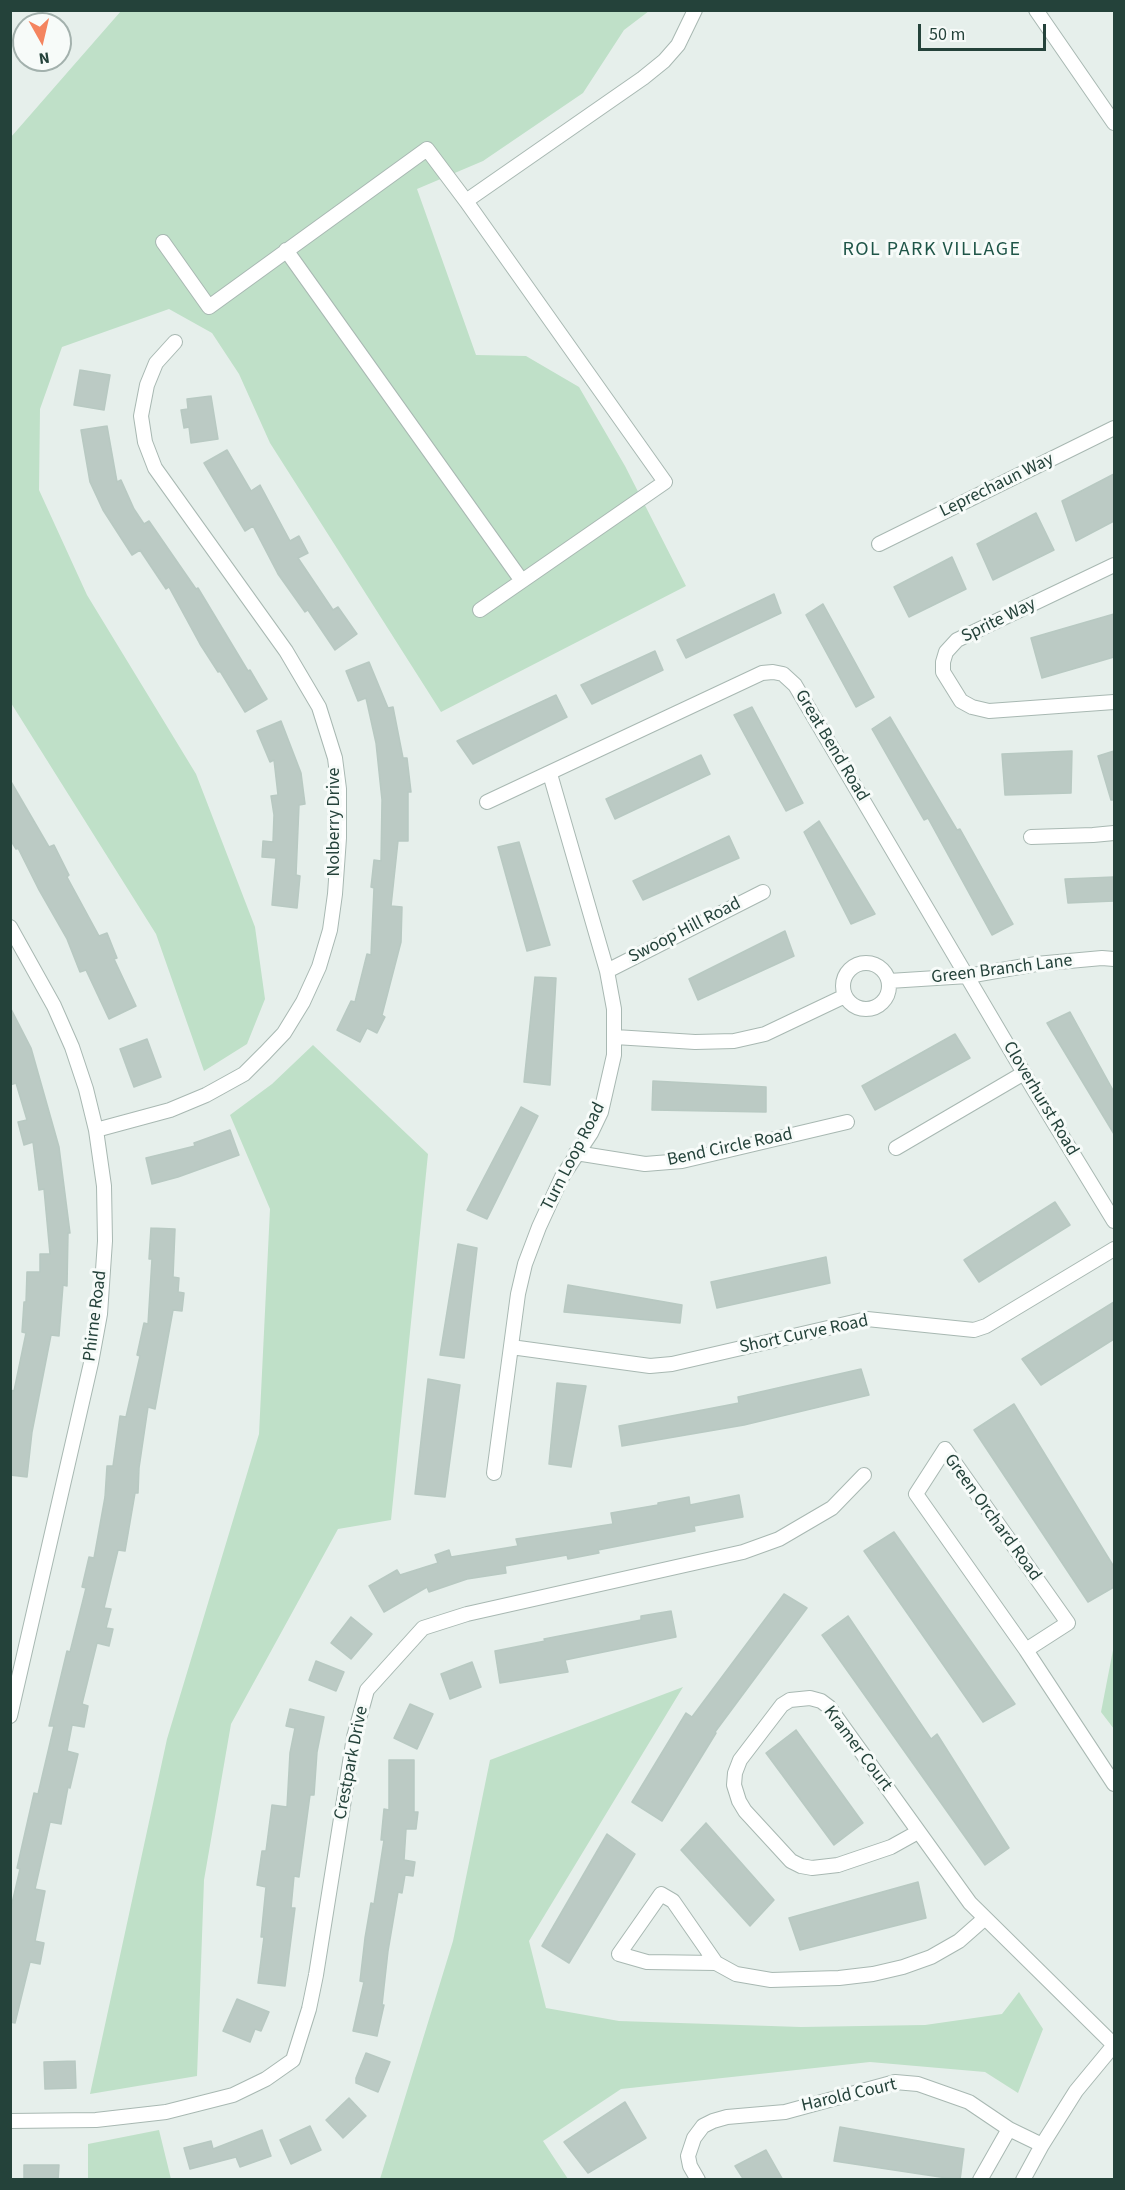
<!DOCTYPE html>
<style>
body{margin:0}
#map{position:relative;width:1125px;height:2190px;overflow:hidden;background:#e6efeb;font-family:"Source Sans 3",sans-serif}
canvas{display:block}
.frame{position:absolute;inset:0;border:12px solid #24423a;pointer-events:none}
.north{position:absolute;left:12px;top:12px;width:60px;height:60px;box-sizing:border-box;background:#f7fbf9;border:2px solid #a3b1ad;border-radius:50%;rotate:172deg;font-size:16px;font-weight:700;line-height:24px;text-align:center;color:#24423a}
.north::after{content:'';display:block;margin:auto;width:21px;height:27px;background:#f4845f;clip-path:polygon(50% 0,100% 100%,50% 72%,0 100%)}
.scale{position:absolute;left:918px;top:24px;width:128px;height:27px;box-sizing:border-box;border:3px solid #24423a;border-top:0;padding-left:8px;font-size:18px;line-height:21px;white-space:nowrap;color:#24423a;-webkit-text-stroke:4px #f7fbf9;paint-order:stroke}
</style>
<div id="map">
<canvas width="1125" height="2190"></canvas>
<div class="frame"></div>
<div class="north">N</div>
<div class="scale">50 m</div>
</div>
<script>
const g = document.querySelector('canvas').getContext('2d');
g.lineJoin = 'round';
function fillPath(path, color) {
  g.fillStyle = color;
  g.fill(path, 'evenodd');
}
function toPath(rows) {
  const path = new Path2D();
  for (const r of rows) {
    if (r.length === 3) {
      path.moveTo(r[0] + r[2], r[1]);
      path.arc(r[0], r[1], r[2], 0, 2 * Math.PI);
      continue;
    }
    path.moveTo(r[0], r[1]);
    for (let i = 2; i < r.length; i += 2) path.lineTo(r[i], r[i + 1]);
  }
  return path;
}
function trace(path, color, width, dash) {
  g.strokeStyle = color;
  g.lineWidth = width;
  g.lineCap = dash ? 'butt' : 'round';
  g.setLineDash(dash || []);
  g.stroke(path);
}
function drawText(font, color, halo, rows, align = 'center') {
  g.font = font + ' "Source Sans 3",sans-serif';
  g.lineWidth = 6;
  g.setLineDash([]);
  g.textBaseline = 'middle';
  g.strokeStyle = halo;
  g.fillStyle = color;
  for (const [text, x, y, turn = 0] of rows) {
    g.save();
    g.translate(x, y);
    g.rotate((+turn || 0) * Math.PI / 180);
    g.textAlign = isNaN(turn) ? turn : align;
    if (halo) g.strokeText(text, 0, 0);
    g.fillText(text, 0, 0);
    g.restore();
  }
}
fillPath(toPath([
 [121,11,649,11,624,30,583,93,483,161,417,189,476,355,526,356,579,387,625,466,686,586,441,712,270,443,239,374,212,333,169,309,62,347,40,409,39,490,87,595,196,774,255,927,265,999,247,1044,204,1071,156,934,11,703,11,137],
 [313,1045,428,1154,391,1520,338,1529,231,1724,204,1880,197,2076,90,2094,167,1739,259,1434,270,1209,230,1115,272,1084],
 [1114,1645,1114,1729,1101,1712],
 [683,1687,529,1941,546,2008,619,2021,801,2027,925,2025,1002,2014,1019,1992,1043,2029,1018,2093,985,2072,870,2062,621,2089,543,2141,568,2179,380,2179,453,1941,490,1760],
 [159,2130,171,2179,88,2179,88,2144]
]), '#bfe0c8');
const building = toPath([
 [80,370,110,375,104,410,74,405,80,370],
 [211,396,218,439,191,443,189,427,184,428,181,410,188,409,187,399,211,396],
 [107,426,117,482,121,480,134,509,144,524,149,521,196,589,198,588,248,671,250,670,267,699,245,712,220,671,218,672,200,644,169,587,166,589,140,550,132,555,103,510,90,482,81,430,107,426],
 [227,450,251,491,260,485,290,541,299,536,308,553,298,558,333,610,338,607,357,634,335,650,308,610,305,612,278,574,253,526,245,531,204,463,227,450],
 [1114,474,1114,521,1076,541,1062,501,1114,474],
 [1036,513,1054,550,993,580,977,544,1036,513],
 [952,557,966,589,909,617,894,587,952,557],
 [774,594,781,613,686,658,677,640,774,594],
 [823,604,874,697,856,707,806,615,823,604],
 [1114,614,1114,657,1042,678,1031,638,1114,614],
 [655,651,663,670,592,704,581,685,655,651],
 [369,662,388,708,393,707,403,758,407,758,411,792,408,792,408,841,398,841,391,906,402,907,401,942,382,1015,385,1017,377,1033,367,1028,360,1042,337,1030,351,1001,355,1002,367,954,371,955,374,888,371,887,374,860,381,861,382,800,376,743,366,698,358,701,346,671,369,662],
 [556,695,567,717,473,764,457,741,556,695],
 [752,707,803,803,786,811,734,715,752,707],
 [890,717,957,830,960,829,1013,924,992,935,928,818,924,820,872,729,890,717],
 [281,721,301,773,305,804,299,805,296,875,300,876,297,908,272,905,276,858,262,857,263,841,273,842,274,815,271,796,278,795,274,760,270,762,257,731,281,721],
 [1072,751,1071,793,1005,795,1002,754,1072,751],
 [1114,751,1114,800,1111,800,1098,756,1114,751],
 [701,755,710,774,615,819,606,799,701,755],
 [10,780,49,847,54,845,69,875,67,877,99,936,107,933,117,958,114,959,136,1006,109,1019,86,970,80,972,67,939,39,890,18,848,16,849,10,839,10,780],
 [819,821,875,914,851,924,804,832,819,821],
 [729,836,739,858,643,900,633,881,729,836],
 [519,842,550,945,527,951,498,847,519,842],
 [1114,877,1114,901,1068,903,1065,879,1114,877],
 [785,931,794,956,698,1000,689,979,785,931],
 [535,977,556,978,550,1085,524,1082,535,977],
 [10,1007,31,1048,59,1147,70,1233,68,1233,67,1286,63,1285,59,1336,51,1335,32,1432,27,1477,10,1475,10,1390,14,1391,26,1333,22,1332,24,1302,26,1302,27,1272,40,1272,40,1254,50,1254,44,1189,39,1190,33,1142,24,1145,18,1122,27,1120,16,1083,10,1085,10,1007],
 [1070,1012,1114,1092,1114,1134,1047,1023,1070,1012],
 [955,1034,970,1058,875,1110,862,1086,955,1034],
 [147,1039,161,1077,134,1087,120,1049,147,1039],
 [653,1081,766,1087,766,1112,652,1110,653,1081],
 [521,1107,538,1116,487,1219,467,1210,521,1107],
 [230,1130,239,1155,178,1177,152,1184,146,1158,195,1146,194,1143,230,1130],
 [1055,1202,1070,1225,979,1282,964,1260,1055,1202],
 [151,1228,175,1229,173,1277,179,1278,178,1292,184,1293,182,1311,173,1310,155,1409,148,1407,139,1468,138,1493,135,1493,125,1551,118,1550,104,1608,111,1609,106,1628,113,1629,109,1646,97,1643,82,1704,88,1706,84,1727,72,1725,67,1751,78,1754,70,1788,68,1787,61,1824,50,1822,35,1889,45,1891,35,1941,44,1943,40,1964,30,1962,15,2023,10,2022,10,1912,20,1869,17,1868,34,1793,38,1794,54,1726,49,1726,67,1651,70,1652,86,1588,82,1587,89,1557,94,1558,105,1497,107,1466,113,1466,120,1416,126,1417,140,1356,137,1355,144,1323,148,1324,152,1259,149,1259,151,1228],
 [458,1244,477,1248,464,1358,440,1355,458,1244],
 [826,1257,830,1283,717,1308,711,1282,826,1257],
 [568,1285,682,1305,680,1323,564,1312,568,1285],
 [1114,1302,1114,1339,1041,1385,1022,1359,1114,1302],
 [861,1369,869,1395,744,1425,622,1446,619,1426,739,1403,738,1397,861,1369],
 [428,1379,460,1385,445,1497,415,1494,428,1379],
 [557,1383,586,1386,571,1467,549,1464,557,1383],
 [1014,1404,1114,1567,1114,1587,1088,1602,974,1430,1014,1404],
 [739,1495,743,1517,694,1526,695,1531,598,1550,599,1553,568,1559,567,1555,505,1566,506,1573,467,1579,429,1592,427,1587,384,1612,369,1586,397,1570,400,1575,438,1563,435,1555,449,1550,451,1557,518,1546,516,1539,613,1524,611,1513,658,1505,658,1503,689,1497,690,1505,739,1495],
 [894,1532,1015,1704,983,1722,864,1551,894,1532],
 [784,1594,807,1608,715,1732,716,1733,662,1821,632,1802,686,1713,692,1717,784,1594],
 [671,1611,676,1637,565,1660,568,1672,500,1683,495,1651,545,1641,544,1639,641,1620,641,1616,671,1611],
 [848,1616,931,1739,937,1734,1009,1848,985,1865,822,1635,848,1616],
 [351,1617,372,1634,351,1659,331,1643,351,1617],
 [316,1661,344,1672,336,1691,309,1680,316,1661],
 [472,1662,481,1687,450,1699,441,1674,472,1662],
 [410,1704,433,1714,417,1749,394,1738,410,1704],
 [290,1709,324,1717,317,1752,314,1795,310,1795,299,1877,294,1876,291,1908,295,1908,285,1986,258,1983,264,1937,261,1937,266,1887,257,1885,262,1851,266,1851,272,1805,287,1807,290,1753,295,1728,286,1726,290,1709],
 [796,1730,863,1823,834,1845,766,1753,796,1730],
 [389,1760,414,1760,414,1812,418,1812,416,1829,406,1829,404,1860,415,1862,413,1876,405,1875,402,1893,398,1892,388,1951,382,2005,384,2005,377,2036,353,2031,364,1982,360,1981,365,1938,371,1903,374,1904,384,1840,381,1840,384,1809,389,1810,389,1760],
 [706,1823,774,1900,750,1926,681,1850,706,1823],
 [607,1834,635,1854,569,1963,542,1946,607,1834],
 [918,1882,926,1918,800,1950,789,1918,918,1882],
 [237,1999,269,2012,261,2031,255,2029,250,2042,223,2031,237,1999],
 [366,2053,390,2062,378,2092,356,2083,356,2078,366,2053],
 [75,2061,76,2088,45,2089,44,2062,75,2061],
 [349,2098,366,2116,343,2138,326,2120,349,2098],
 [625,2102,646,2138,588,2173,564,2142,625,2102],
 [310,2126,321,2150,291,2164,280,2140,310,2126],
 [840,2127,964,2149,960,2180,834,2161,840,2127],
 [262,2130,271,2156,240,2167,236,2157,190,2169,184,2148,211,2141,213,2149,262,2130],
 [766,2150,783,2180,744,2180,735,2166,766,2150],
 [24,2165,59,2165,58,2180,24,2180,24,2165]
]);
fillPath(building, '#bbcac4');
trace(building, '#b8c9c2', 1.5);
const minor = toPath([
 [1036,10,1114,123],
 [163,242,209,307,427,149,466,201,643,78,664,61,678,45,695,10],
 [286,250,522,581,665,482,466,201],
 [879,544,1114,428],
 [1114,565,957,640,946,652,943,662,943,672,961,701,972,707,989,711,1114,702],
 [480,610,522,581],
 [487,802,762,673,773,672,783,674,795,685,1034,1090,1114,1221],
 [1031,837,1093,835,1114,833],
 [10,927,54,1006,72,1047,86,1089,96,1130,104,1186,105,1241,100,1314,91,1363,10,1716],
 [866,986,23],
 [607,971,763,892],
 [889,981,968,976,1036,964,1102,958,1114,959],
 [615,1037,695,1042,734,1041,765,1034,845,996],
 [96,1130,170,1110,206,1095,244,1074,265,1053,284,1033,303,1002,319,967,330,930,335,894,339,838,339,789,335,758,319,707,286,651,155,468,145,442,141,416,147,385,156,363,175,342],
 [896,1148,1024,1073],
 [576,1153,645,1164,682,1161,847,1122],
 [511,1347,650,1366,672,1364,867,1319,974,1330,986,1326,1114,1249],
 [494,1473,518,1294,525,1264,539,1227,562,1177,591,1133,601,1112,614,1055,614,1009,607,971,550,774],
 [1026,1650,1068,1623,945,1449,916,1494,1026,1650,1114,1784],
 [918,1832,891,1847,838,1865,812,1868,801,1866,791,1861,745,1811,739,1801,734,1785,735,1773,740,1760,782,1705,790,1700,810,1698,821,1701,829,1707,970,1903,1114,2045],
 [716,1963,647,1962,619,1954,661,1894,673,1901,716,1963,736,1974,771,1980,839,1978,873,1974,903,1967,931,1957,959,1941,984,1919],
 [10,2121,96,2120,166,2112,233,2095,266,2079,293,2060,309,2009,316,1975,354,1737,367,1690,423,1628,467,1614,743,1552,779,1539,832,1508,864,1475],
 [698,2180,690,2166,688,2156,694,2138,703,2126,713,2121,727,2117,785,2112,895,2082,918,2084,969,2102,1009,2129,1042,2145],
 [980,2180,1009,2129],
 [1023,2180,1042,2145,1076,2091,1114,2045]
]);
trace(minor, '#a8b8b2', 16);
trace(minor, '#fff', 14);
drawText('18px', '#24423a', '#f7fbf9', [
 ["Leprechaun Way",997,486,-26],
 ["Sprite Way",999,621,-26],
 ["Great Bend Road",831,746,59],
 ["Nolberry Drive",335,822,-90],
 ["Swoop Hill Road",685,931,-27],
 ["Green Branch Lane",1002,970,-7],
 ["Cloverhurst Road",1040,1099,59],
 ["Bend Circle Road",730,1148,-12],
 ["Turn Loop Road",574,1157,-63],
 ["Phirne Road",96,1316,-83],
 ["Short Curve Road",804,1335,-12],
 ["Green Orchard Road",992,1518,54],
 ["Kramer Court",857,1749,53],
 ["Crestpark Drive",352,1763,-79],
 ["Harold Court",849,2096,-13]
]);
g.letterSpacing = '1.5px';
drawText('20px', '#1f5548', '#f7fbf9', [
 ["ROL PARK VILLAGE",932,251]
]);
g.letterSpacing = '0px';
</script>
